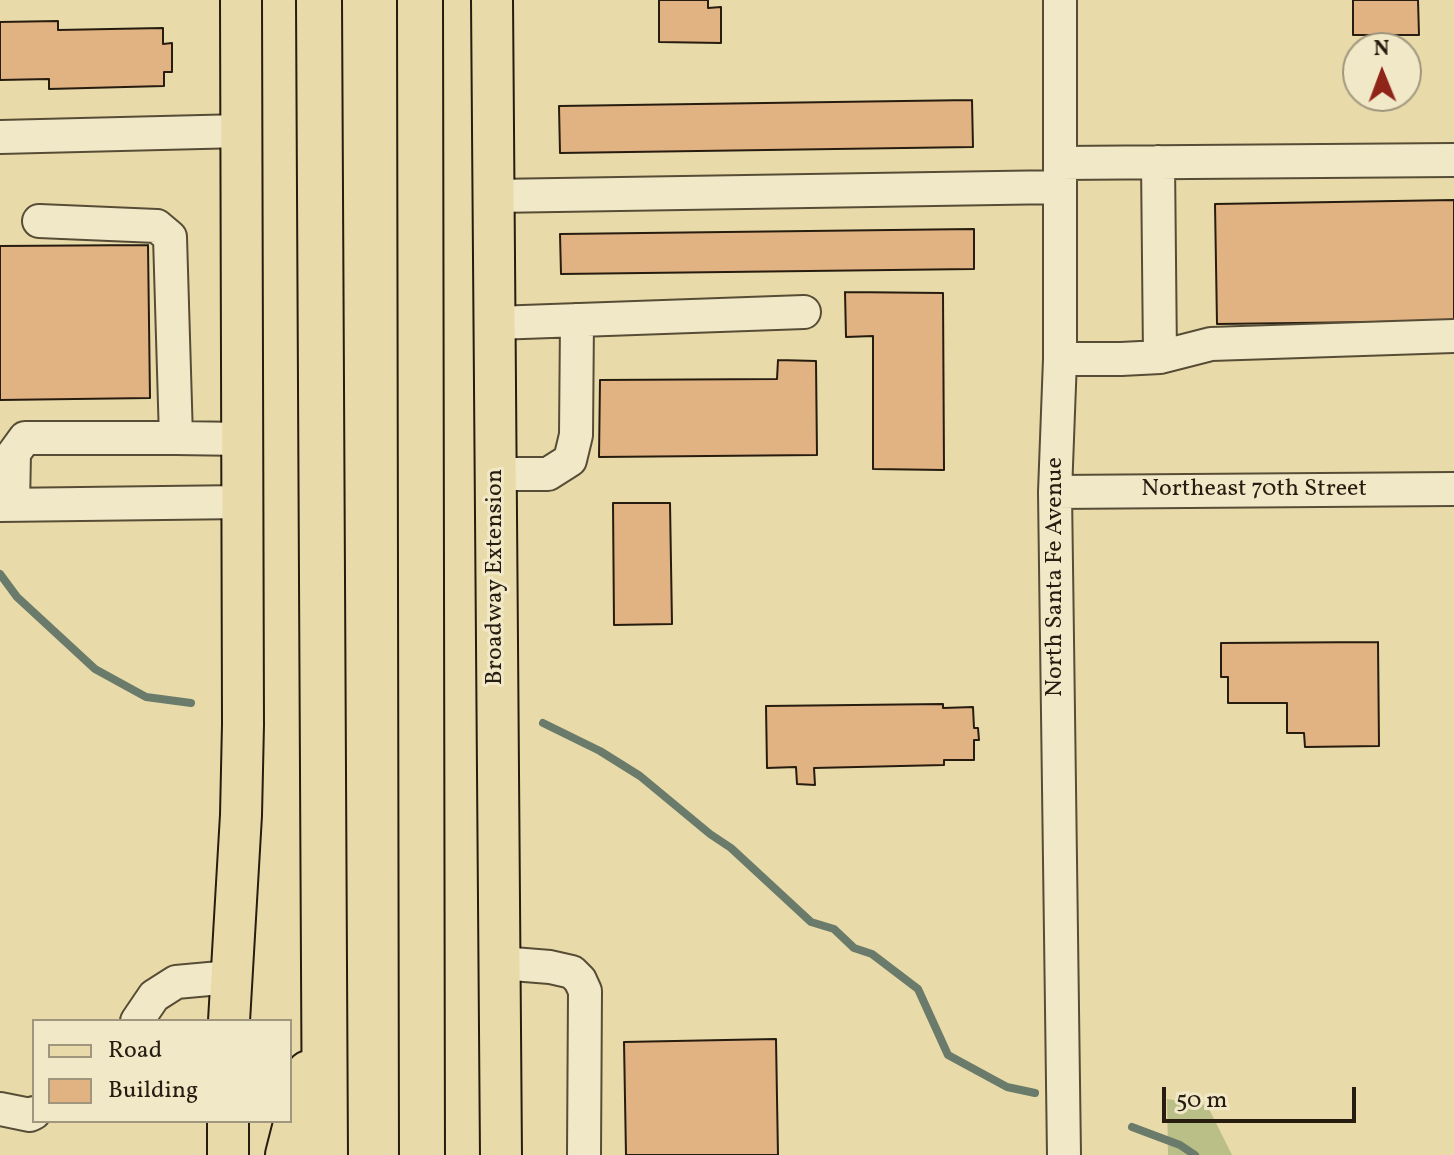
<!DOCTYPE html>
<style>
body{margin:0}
#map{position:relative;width:1454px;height:1155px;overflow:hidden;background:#e9dba9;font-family:Vollkorn,serif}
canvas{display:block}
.legend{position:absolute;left:32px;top:1019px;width:260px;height:104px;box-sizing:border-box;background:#f1e8c7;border:2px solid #a0967e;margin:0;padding:10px 14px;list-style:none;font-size:24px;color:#261c10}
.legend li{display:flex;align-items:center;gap:16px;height:40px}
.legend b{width:40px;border:2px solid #a0967e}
.north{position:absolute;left:1342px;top:32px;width:80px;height:80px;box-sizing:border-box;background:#f1e8c7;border:2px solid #a0967e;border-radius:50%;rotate:359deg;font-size:22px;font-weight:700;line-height:32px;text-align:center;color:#261c10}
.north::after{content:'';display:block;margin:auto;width:28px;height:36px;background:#8f2418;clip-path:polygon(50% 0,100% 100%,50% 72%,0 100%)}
.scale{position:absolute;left:1162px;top:1087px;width:194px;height:36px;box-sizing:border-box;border:4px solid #261c10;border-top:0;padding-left:10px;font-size:24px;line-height:28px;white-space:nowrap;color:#261c10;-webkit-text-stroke:6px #f1e8c7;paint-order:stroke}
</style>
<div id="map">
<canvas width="1454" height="1155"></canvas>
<ul class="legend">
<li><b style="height:10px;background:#e9dba9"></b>Road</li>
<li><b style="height:22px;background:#e1b282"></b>Building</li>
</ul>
<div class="north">N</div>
<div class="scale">50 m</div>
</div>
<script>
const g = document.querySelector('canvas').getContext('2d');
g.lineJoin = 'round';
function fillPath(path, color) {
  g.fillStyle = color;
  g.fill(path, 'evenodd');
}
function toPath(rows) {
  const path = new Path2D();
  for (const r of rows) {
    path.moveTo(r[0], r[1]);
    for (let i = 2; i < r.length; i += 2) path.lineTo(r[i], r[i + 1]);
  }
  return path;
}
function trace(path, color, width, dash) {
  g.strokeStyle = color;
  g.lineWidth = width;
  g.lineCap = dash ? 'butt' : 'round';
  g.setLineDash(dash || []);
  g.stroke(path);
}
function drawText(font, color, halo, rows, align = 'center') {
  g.font = font + ' Vollkorn,serif';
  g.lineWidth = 6;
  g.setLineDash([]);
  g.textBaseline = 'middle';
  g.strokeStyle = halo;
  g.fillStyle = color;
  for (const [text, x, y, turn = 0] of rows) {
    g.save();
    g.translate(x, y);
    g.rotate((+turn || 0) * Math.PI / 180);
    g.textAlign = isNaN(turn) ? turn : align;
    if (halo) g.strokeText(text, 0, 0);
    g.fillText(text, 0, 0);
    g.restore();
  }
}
fillPath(toPath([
 [1167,1099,1207,1105,1232,1155,1168,1155]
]), '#b9bf86');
trace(toPath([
 [0,574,17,597,95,669,146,697,191,703],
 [543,723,600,751,640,776,710,834,731,848,811,922,834,929,854,948,872,954,918,989,948,1055,1007,1087,1035,1093],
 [1132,1127,1180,1145,1195,1155]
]), '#6a7b6b', 8);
const building = toPath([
 [659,0,708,0,708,8,721,7,721,43,659,42,659,0],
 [1353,0,1418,0,1419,35,1353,35,1353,0],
 [58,21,58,30,163,28,163,44,172,43,172,72,164,72,164,86,49,89,49,79,0,80,0,22,58,21],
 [972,100,973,147,560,153,559,106,972,100],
 [1454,200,1454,321,1217,324,1215,204,1454,200],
 [974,229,974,269,561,274,560,234,974,229],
 [148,245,150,398,0,400,0,246,148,245],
 [845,292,943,293,944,470,873,469,873,336,846,337,845,292],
 [778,360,816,361,817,455,599,457,600,380,777,379,778,360],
 [613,503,670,503,672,624,614,625,613,503],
 [1378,642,1379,746,1305,747,1304,733,1287,733,1287,703,1228,703,1228,677,1221,677,1221,643,1378,642],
 [943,704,943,708,973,707,974,728,978,728,979,740,974,740,974,760,944,760,944,765,814,768,815,785,797,784,796,767,767,768,766,706,943,704],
 [776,1039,778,1155,626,1155,624,1042,776,1039]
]);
fillPath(building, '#e1b282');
trace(building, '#261c10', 2);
const minor = toPath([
 [1060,0,1060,359,1055,492,1064,1155],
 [0,137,242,131],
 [1158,162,1160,357],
 [1060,163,1454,160],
 [494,196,1060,187],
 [495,323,804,312],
 [1060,359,1121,359,1160,357,1211,344,1454,336],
 [176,438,243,439],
 [496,474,548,474,570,460,576,435,577,320],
 [1055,492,1454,489],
 [0,505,244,502],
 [13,505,14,453,25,438,176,438,170,237,157,226,39,221],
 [500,963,550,967,572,972,580,980,585,991,584,1155],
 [137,1021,154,996,176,982,231,977],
 [0,1109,30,1115,34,1113]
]);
const major = toPath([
 [492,0,501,1155],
 [229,1021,241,815,243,724,241,0],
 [228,1121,228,1155]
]);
const highway = toPath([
 [319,0,325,1155],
 [420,0,422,1155],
 [288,1155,309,1073]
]);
trace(minor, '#574c36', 36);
trace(major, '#261c10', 44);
trace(highway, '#261c10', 48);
trace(minor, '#f1e8c7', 32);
trace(major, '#e9dba9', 40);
trace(highway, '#e9dba9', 44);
drawText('24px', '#261c10', '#f1e8c7', [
 ["Northeast 70th Street",1254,491],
 ["Broadway Extension",497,577,-90],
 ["North Santa Fe Avenue",1057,577,-90]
]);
</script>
